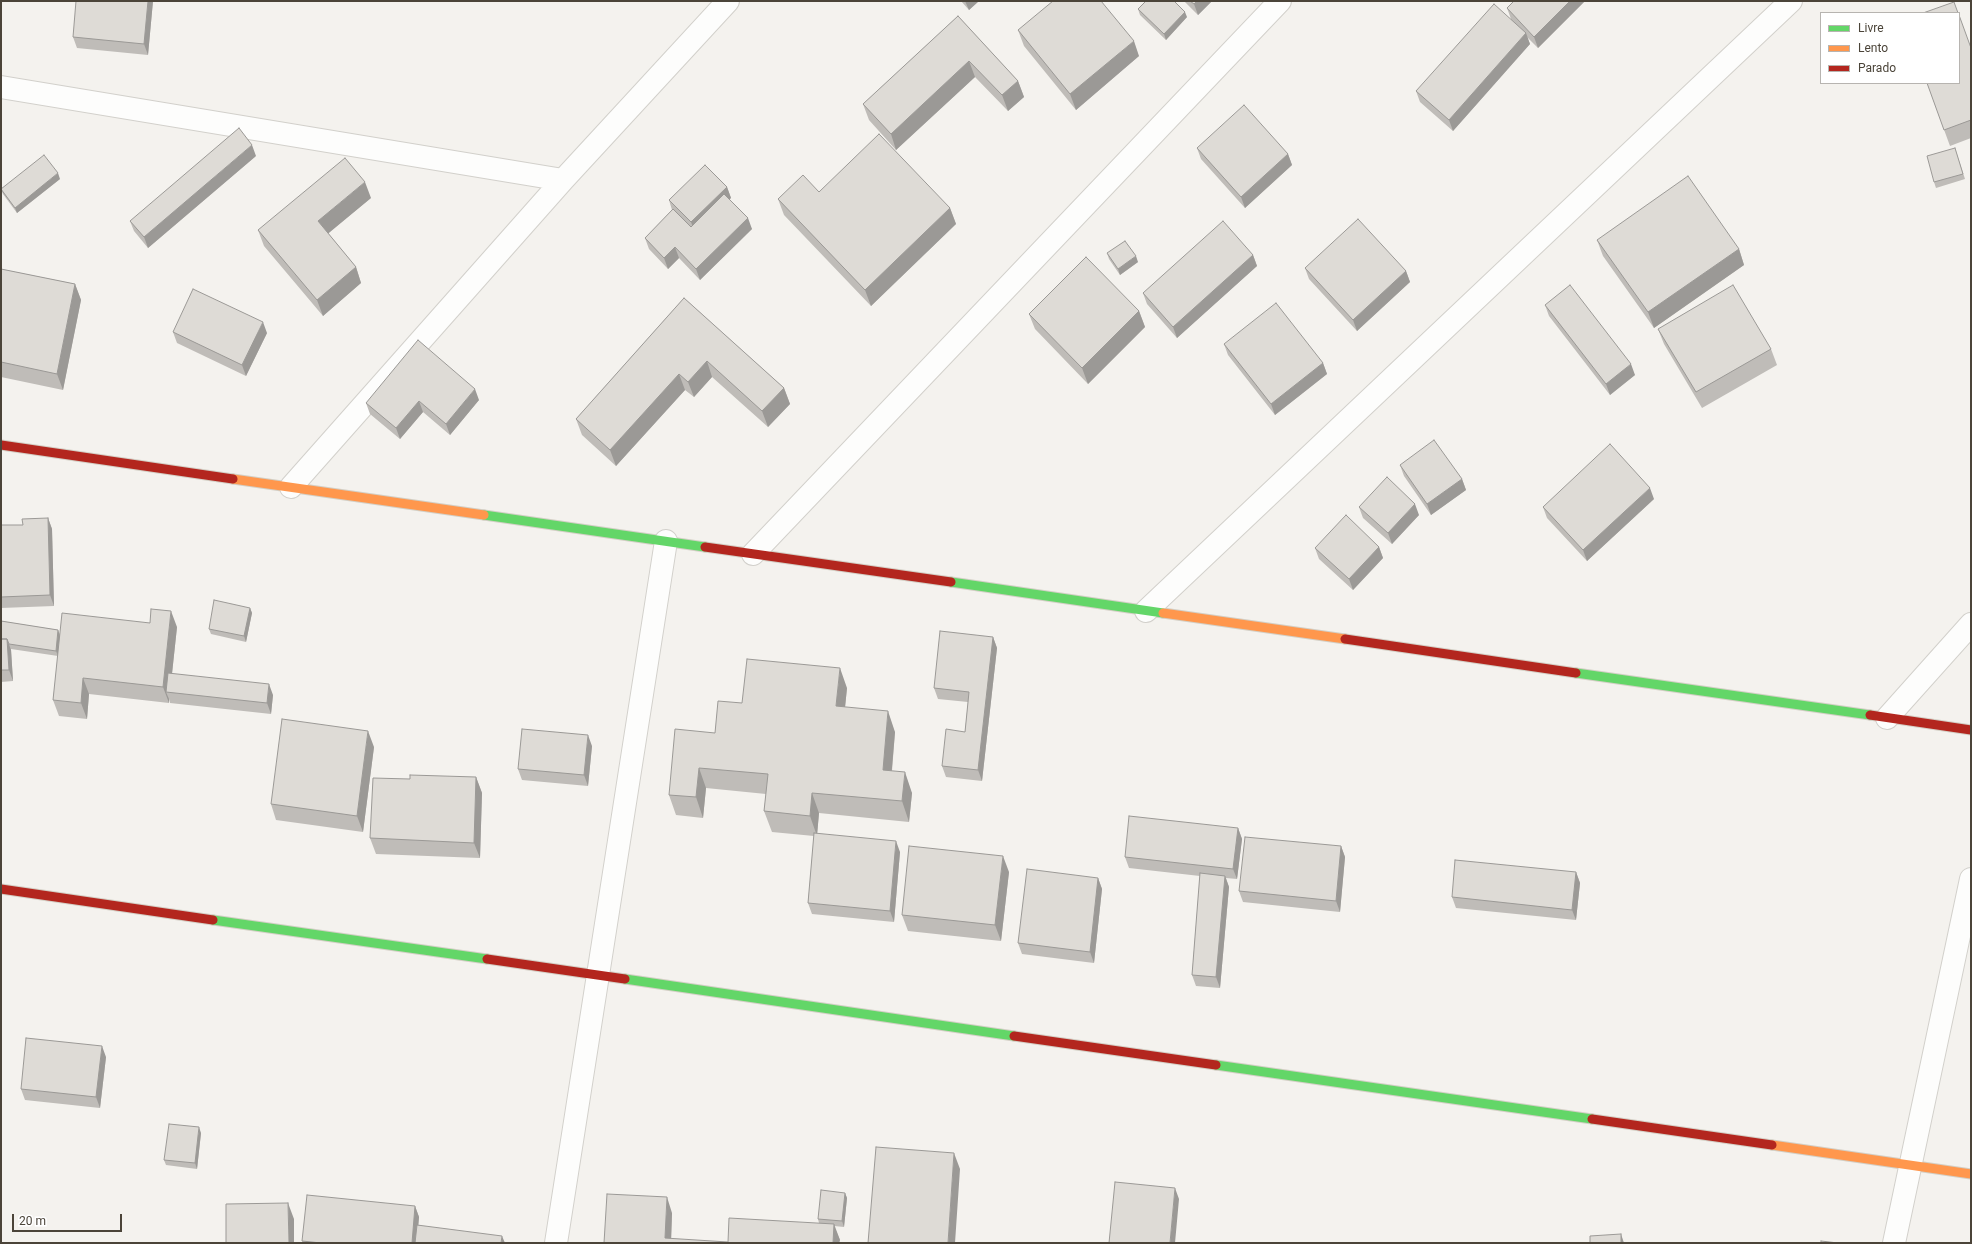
<!DOCTYPE html>
<style>
body{margin:0}
#map{position:relative;width:1972px;height:1244px;overflow:hidden;background:#f4f2ee;font-family:Roboto,sans-serif}
canvas{display:block}
.frame{position:absolute;inset:0;border:2px solid #4b4439;pointer-events:none}
.legend{position:absolute;left:1820px;top:12px;width:140px;height:72px;box-sizing:border-box;background:#fff;border:1px solid #b7b4b0;margin:0;padding:5px 7px;list-style:none;font-size:12px;color:#4b4439}
.legend li{display:flex;align-items:center;gap:8px;height:20px}
.legend b{width:20px;border:1px solid #b7b4b0}
.scale{position:absolute;left:12px;top:1214px;width:110px;height:18px;box-sizing:border-box;border:2px solid #4b4439;border-top:0;padding-left:5px;font-size:12px;line-height:14px;white-space:nowrap;color:#4b4439;-webkit-text-stroke:3px #fff;paint-order:stroke}
</style>
<div id="map">
<canvas width="1972" height="1244"></canvas>
<div class="frame"></div>
<ul class="legend">
<li><b style="height:5px;background:#63d668"></b>Livre</li>
<li><b style="height:5px;background:#ff974d"></b>Lento</li>
<li><b style="height:5px;background:#b3261e"></b>Parado</li>
</ul>
<div class="scale">20 m</div>
</div>
<script>
const g = document.querySelector('canvas').getContext('2d');
g.lineJoin = 'round';
function toPath(rows) {
  const path = new Path2D();
  for (const r of rows) {
    path.moveTo(r[0], r[1]);
    for (let i = 2; i < r.length; i += 2) path.lineTo(r[i], r[i + 1]);
  }
  return path;
}
function trace(path, color, width, dash) {
  g.strokeStyle = color;
  g.lineWidth = width;
  g.lineCap = dash ? 'butt' : 'round';
  g.setLineDash(dash || []);
  g.stroke(path);
}
function fillPath(path, color) {
  g.fillStyle = color;
  g.fill(path, 'evenodd');
}
const street = toPath([
 [1,87,563,180],
 [291,487,563,180,728,1],
 [753,554,1280,1],
 [1146,611,1791,1],
 [1887,718,1971,624],
 [556,1243,666,541],
 [1894,1243,1971,879]
]);
const fast = toPath([
 [484,515,705,547],
 [951,582,1163,613],
 [1576,673,1870,715],
 [213,920,487,959],
 [625,979,1014,1036],
 [1216,1065,1592,1119]
]);
const slow = toPath([
 [233,479,484,515],
 [1163,613,1345,639],
 [1772,1145,1971,1174]
]);
const jam = toPath([
 [1,445,233,479],
 [705,547,951,582],
 [1345,639,1576,673],
 [1870,715,1971,730],
 [1,889,213,920],
 [487,959,625,979],
 [1014,1036,1216,1065],
 [1592,1119,1772,1145]
]);
trace(street, '#d2d0cb', 24);
trace(fast, '#d3cfc5', 11);
trace(slow, '#d3cfc5', 11);
trace(jam, '#d3cfc5', 11);
trace(street, '#fdfdfc', 22);
trace(fast, '#63d668', 9);
trace(slow, '#ff974d', 9);
trace(jam, '#b3261e', 9);
fillPath(toPath([
 [153,1,148,55,77,48,73,37],
 [961,1,979,1,969,10],
 [1184,1,1212,1,1198,15],
 [1585,1,1538,48,1527,37,1530,44,1453,131,1420,102,1416,91,1511,19,1507,8],
 [1138,9,1187,17,1166,40,1140,15],
 [958,16,1018,81,1024,97,1008,111,975,77,896,150,869,120,863,104],
 [1018,30,1139,56,1076,110,1024,46],
 [1971,48,1971,138,1950,146,1927,83],
 [1197,148,1288,154,1292,165,1245,208,1201,159],
 [1955,148,1965,179,1936,188,1934,182],
 [256,156,148,248,134,231,130,221],
 [60,179,17,213,3,194,1,190],
 [727,187,731,198,729,199,752,229,700,280,679,258,668,269,649,249,645,238,672,210,669,200],
 [819,192,950,208,956,224,871,306,784,215,778,199],
 [371,198,328,233,356,267,361,283,323,316,264,246,258,230],
 [1597,240,1739,249,1744,265,1654,328,1603,256],
 [1107,253,1138,262,1120,275,1109,259],
 [1253,255,1257,266,1177,338,1147,304,1143,293],
 [1305,268,1406,271,1410,282,1357,331,1309,279],
 [1,269,75,284,81,300,63,390,1,377],
 [684,298,784,388,790,404,768,427,712,377,694,397,685,390,616,466,582,435,576,419],
 [1545,305,1635,375,1610,395,1549,316],
 [1139,311,1145,327,1088,384,1035,329,1029,314],
 [1658,329,1771,349,1777,365,1702,408,1664,344],
 [173,332,267,333,246,376,177,343],
 [1224,344,1323,363,1327,374,1275,415,1228,355],
 [479,400,450,435,423,412,400,439,370,414,366,403],
 [1400,465,1462,479,1466,490,1431,515,1404,476],
 [1654,499,1587,561,1547,518,1543,507],
 [1359,507,1419,515,1392,544,1363,518],
 [48,518,52,529,54,606,1,608,1,525,23,525],
 [1379,547,1383,558,1353,590,1319,559,1315,548],
 [250,608,252,613,246,642,211,634,209,629],
 [1,621,58,630,60,635,177,627,172,674,273,695,271,714,170,703,169,699,169,703,89,694,87,719,59,716,53,700,58,656,11,649,13,681,1,682],
 [993,637,997,648,982,781,946,777,942,766,965,732,968,702,938,699,934,688],
 [847,688,845,707,895,732,892,771,912,793,909,822,819,813,817,834,900,852,894,922,812,914,808,903,814,836,772,832,764,811,766,794,706,788,703,818,676,815,669,795,715,733,742,703],
 [592,746,588,786,522,780,518,769],
 [374,747,363,832,276,820,271,804],
 [476,777,482,793,480,858,376,854,370,838,410,779],
 [1238,828,1242,839,1237,879,1226,878,1229,887,1220,988,1196,986,1192,975,1200,876,1129,868,1125,857],
 [1341,846,1345,857,1340,912,1243,902,1239,891],
 [1009,872,1001,941,908,931,902,915],
 [1576,872,1580,883,1576,920,1456,908,1452,897],
 [1098,878,1102,889,1094,963,1022,954,1018,943],
 [106,1057,100,1108,25,1100,21,1089],
 [201,1133,197,1169,166,1165,164,1160],
 [845,1193,847,1198,844,1227,834,1226,840,1240,839,1243,604,1243,672,1213,671,1239,728,1242,819,1223,818,1219],
 [415,1206,419,1217,418,1225,505,1243,303,1243,302,1241]
]), '#bfbcb8');
fillPath(toPath([
 [148,1,153,1,148,55,144,44],
 [965,1,979,1,969,10],
 [1197,1,1212,1,1198,15,1194,4],
 [1570,1,1585,1,1538,48,1534,37],
 [1185,12,1187,17,1166,40,1164,34],
 [1526,33,1530,44,1453,131,1449,120],
 [1134,41,1139,56,1076,110,1070,94],
 [969,61,975,77,896,150,891,134],
 [1018,81,1024,97,1008,111,1002,95],
 [252,145,256,156,148,248,144,237],
 [1288,154,1292,165,1245,208,1241,197],
 [58,173,60,179,17,213,15,208],
 [365,182,371,198,324,237,318,221],
 [727,187,731,198,695,233,691,222],
 [950,208,956,224,871,306,865,290],
 [748,218,752,229,700,280,696,269],
 [675,247,679,258,668,269,664,258],
 [1739,249,1744,265,1654,328,1648,312],
 [1253,255,1257,266,1177,338,1173,327],
 [1136,256,1138,262,1120,275,1118,269],
 [356,267,361,283,323,316,317,300],
 [1406,271,1410,282,1357,331,1353,320],
 [75,284,81,300,63,390,57,374],
 [1139,311,1145,327,1088,384,1082,368],
 [263,322,267,333,246,376,242,365],
 [707,361,712,377,694,397,688,382],
 [1323,363,1327,374,1275,415,1271,404],
 [1631,364,1635,375,1610,395,1606,384],
 [679,374,685,390,616,466,610,450],
 [784,388,790,404,768,427,762,411],
 [475,389,479,400,450,435,446,424],
 [419,401,423,412,400,439,396,428],
 [1462,479,1466,490,1431,515,1427,504],
 [1650,488,1654,499,1587,561,1583,550],
 [1415,504,1419,515,1392,544,1388,533],
 [48,518,52,529,54,606,50,595],
 [1379,547,1383,558,1353,590,1349,579],
 [250,608,252,613,246,642,244,636],
 [171,611,177,627,170,692,166,692,169,699,169,703,163,687],
 [58,630,60,636,58,656,56,651],
 [993,637,997,648,982,781,978,770],
 [7,639,11,650,13,681,9,670],
 [840,668,847,688,843,727,836,706],
 [83,678,89,694,87,719,81,703],
 [269,684,273,695,271,714,267,703],
 [888,711,895,732,890,791,883,770],
 [368,731,374,747,363,832,357,816],
 [588,735,592,746,588,786,584,775],
 [699,768,706,788,703,818,696,797],
 [905,772,912,793,909,822,902,801],
 [476,777,482,793,480,858,474,843],
 [812,793,819,813,817,836,810,816],
 [1238,828,1242,839,1237,879,1233,869],
 [896,841,900,852,894,922,890,911],
 [1341,846,1345,857,1340,912,1336,901],
 [1003,856,1009,872,1001,941,995,925],
 [1576,872,1580,883,1576,920,1572,910],
 [1225,876,1229,887,1220,988,1216,977],
 [1098,878,1102,889,1094,963,1090,952],
 [102,1046,106,1057,100,1108,96,1097],
 [199,1127,201,1133,197,1169,195,1163],
 [954,1153,960,1169,955,1243,948,1243],
 [1175,1188,1179,1199,1175,1243,1170,1243],
 [845,1193,847,1198,844,1227,842,1221],
 [667,1197,672,1213,671,1243,665,1238],
 [288,1203,294,1219,294,1243,289,1243],
 [415,1206,419,1217,417,1243,412,1243],
 [834,1224,840,1240,839,1243,833,1243],
 [1621,1234,1624,1243,1621,1243],
 [502,1236,505,1243,501,1243]
]), '#9b9996');
const building = toPath([
 [76,1,148,1,144,44,73,37,76,1],
 [1053,1,1101,1,1134,41,1070,94,1018,30,1053,1],
 [1146,1,1174,1,1185,12,1164,34,1138,9,1146,1],
 [1190,1,1197,1,1194,4,1190,1],
 [1514,1,1570,1,1534,37,1507,8,1514,1],
 [1954,2,1958,13,1923,13,1954,2],
 [1494,4,1526,33,1449,120,1416,91,1494,4],
 [1959,15,1971,48,1971,120,1944,130,1927,83,1959,83,1959,15],
 [958,16,1018,81,1002,95,969,61,891,134,863,104,958,16],
 [1244,105,1288,154,1241,197,1197,148,1244,105],
 [239,128,252,145,144,237,130,221,239,128],
 [879,134,950,208,865,290,778,199,803,175,819,192,879,134],
 [1955,148,1963,174,1934,182,1927,156,1955,148],
 [44,155,58,173,15,208,1,189,44,155],
 [345,158,365,182,318,221,356,267,317,300,258,230,345,158],
 [705,165,727,187,691,222,669,200,705,165],
 [1688,176,1739,249,1648,312,1597,240,1688,176],
 [724,194,748,218,696,269,675,247,664,258,645,238,673,209,691,227,724,194],
 [1358,219,1406,271,1353,320,1305,268,1358,219],
 [1223,221,1253,255,1173,327,1143,293,1223,221],
 [1125,241,1136,256,1118,269,1107,253,1125,241],
 [1086,257,1139,311,1082,368,1029,314,1086,257],
 [1,269,75,284,57,374,1,362,1,269],
 [1570,285,1631,364,1606,384,1545,305,1570,285],
 [1733,285,1771,349,1696,392,1658,329,1733,285],
 [193,289,263,322,242,365,173,332,193,289],
 [684,298,784,388,762,411,707,361,688,382,679,374,610,450,576,419,684,298],
 [1276,303,1323,363,1271,404,1224,344,1276,303],
 [418,340,475,389,446,424,419,401,396,428,366,403,418,340],
 [1434,440,1462,479,1427,504,1400,465,1434,440],
 [1610,444,1650,488,1583,550,1543,507,1610,444],
 [1387,477,1415,504,1388,533,1359,507,1387,477],
 [1346,515,1379,547,1349,579,1315,548,1346,515],
 [48,518,50,595,1,597,1,525,23,525,22,519,48,518],
 [214,600,250,608,244,636,209,629,214,600],
 [151,609,171,611,163,687,83,678,81,703,53,700,62,613,150,623,151,609],
 [1,621,58,630,56,651,9,644,7,639,1,639,1,621],
 [940,631,993,637,978,770,942,766,946,729,965,732,969,692,934,688,940,631],
 [1,639,7,639,9,670,1,670,1,639],
 [747,659,840,668,836,706,888,711,883,770,905,772,902,801,812,793,810,816,764,811,768,774,699,768,696,797,669,795,675,729,715,733,718,701,742,703,747,659],
 [168,673,269,684,267,703,166,692,168,673],
 [282,719,368,731,357,816,271,804,282,719],
 [522,729,588,735,584,775,518,769,522,729],
 [410,775,476,777,474,843,370,838,373,778,410,779,410,775],
 [1129,816,1238,828,1233,869,1125,857,1129,816],
 [814,833,896,841,890,911,808,903,814,833],
 [1245,837,1341,846,1336,901,1239,891,1245,837],
 [909,846,1003,856,995,925,902,915,909,846],
 [1455,860,1576,872,1572,910,1452,897,1455,860],
 [1027,869,1098,878,1090,952,1018,943,1027,869],
 [1200,873,1225,876,1216,977,1192,975,1200,873],
 [26,1038,102,1046,96,1097,21,1089,26,1038],
 [169,1124,199,1127,195,1163,164,1160,169,1124],
 [876,1147,954,1153,948,1243,868,1243,876,1147],
 [1115,1182,1175,1188,1170,1243,1109,1243,1115,1182],
 [821,1190,845,1193,842,1221,818,1219,821,1190],
 [607,1194,667,1197,665,1238,728,1242,729,1218,834,1224,833,1243,604,1243,607,1194],
 [307,1195,415,1206,412,1243,321,1243,302,1241,307,1195],
 [288,1203,289,1243,226,1243,226,1204,288,1203],
 [417,1225,502,1236,501,1243,415,1243,417,1225],
 [1621,1234,1621,1243,1590,1243,1590,1236,1621,1234],
 [1821,1241,1838,1243,1821,1243,1821,1241]
]);
fillPath(building, '#dedbd6');
trace(building, '#9b9996', 1);
</script>
